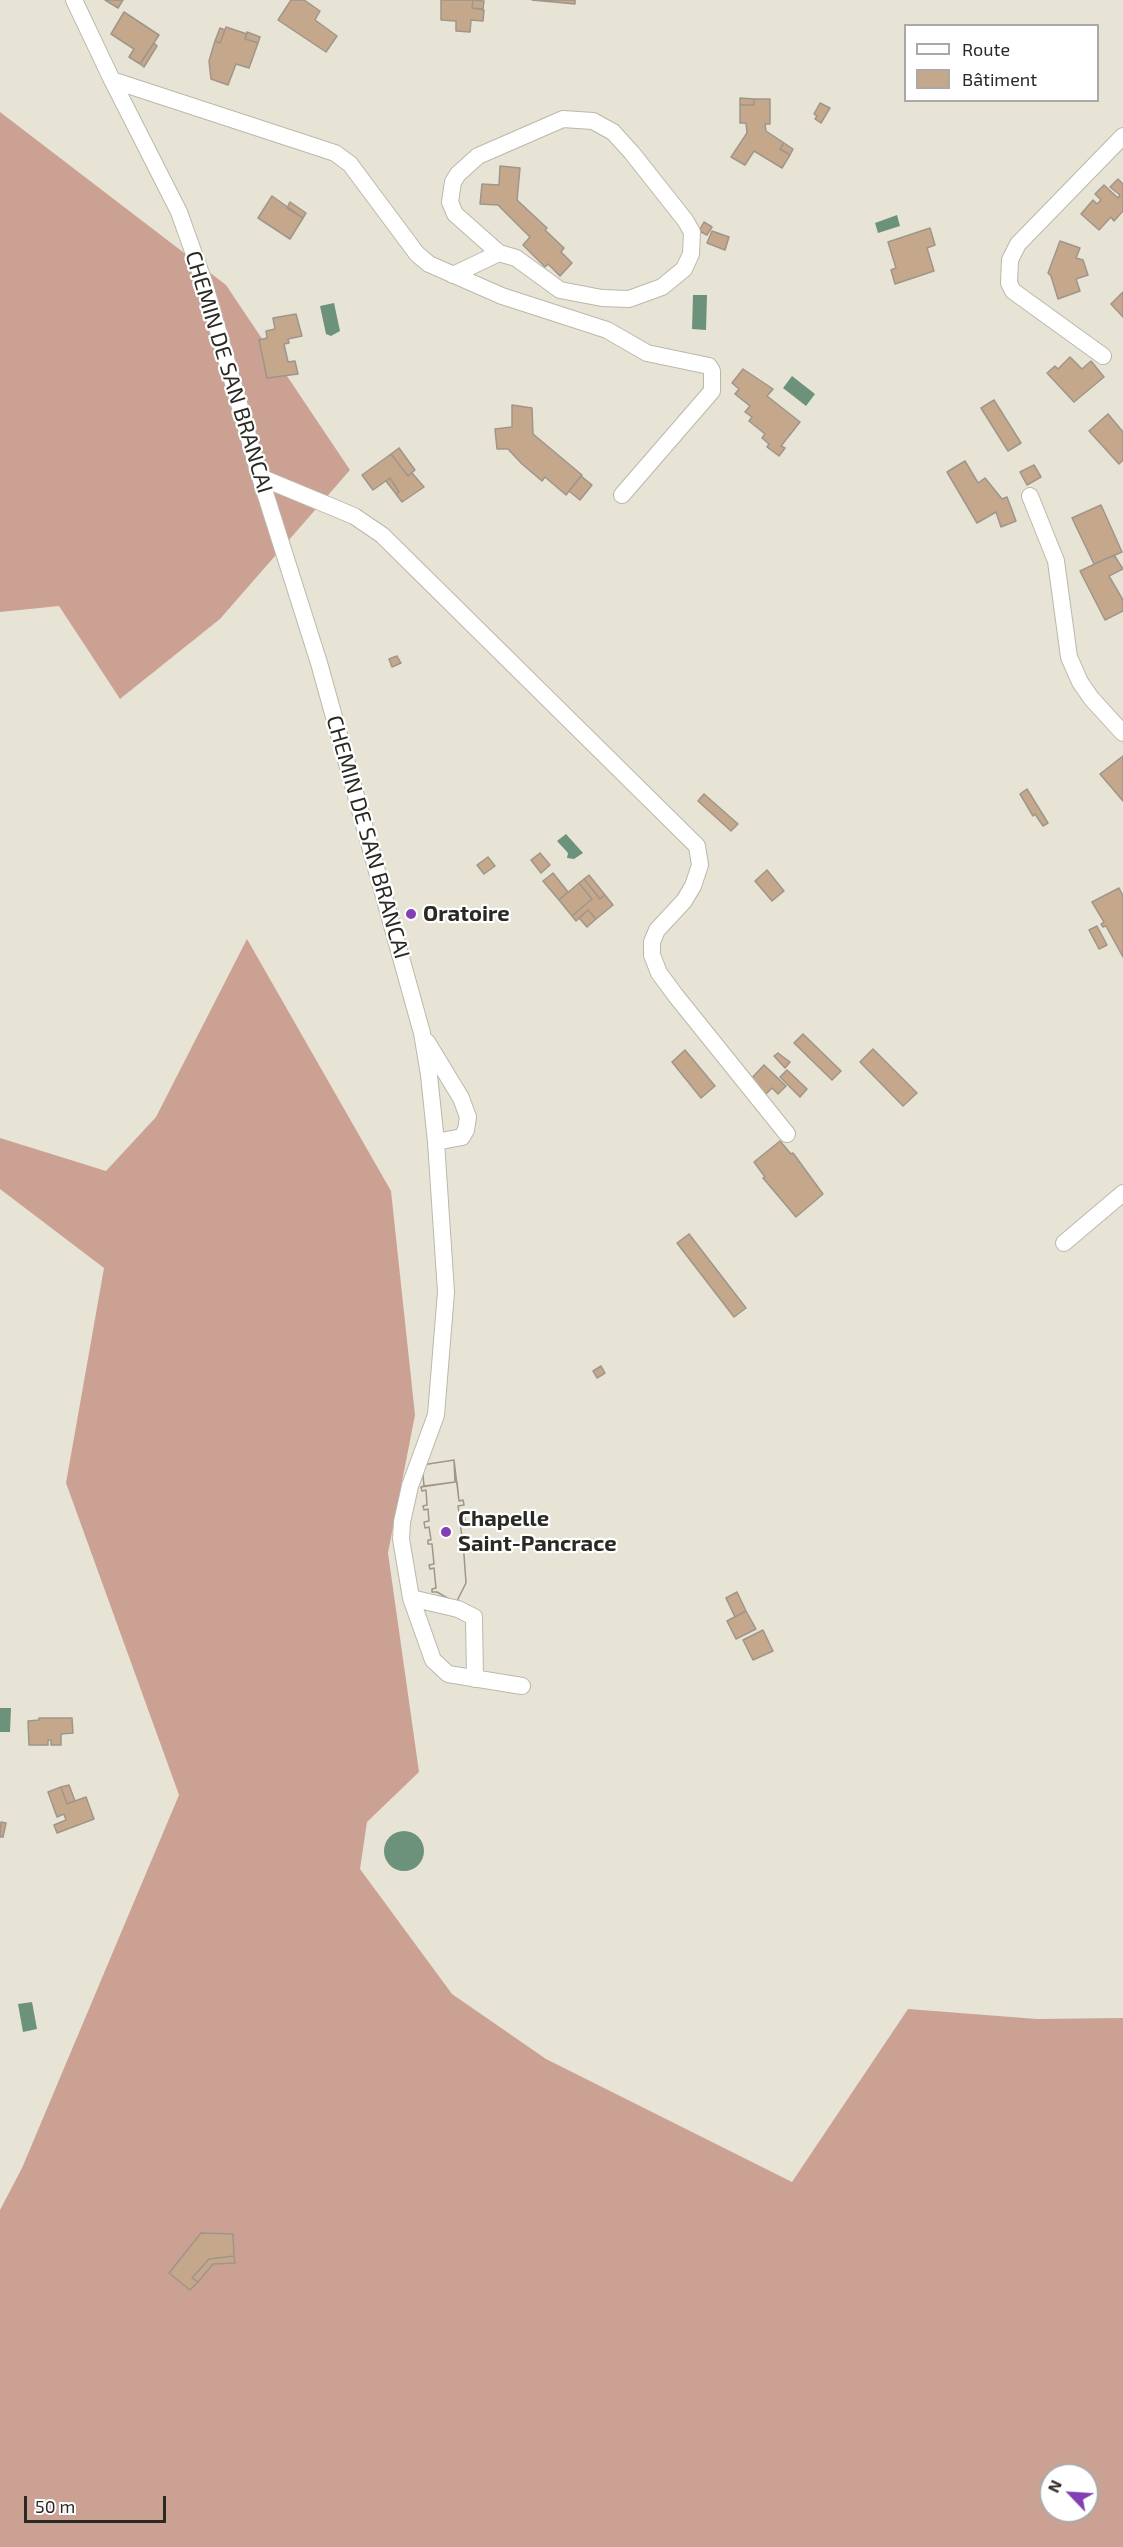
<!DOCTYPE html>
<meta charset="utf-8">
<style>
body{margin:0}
#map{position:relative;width:1123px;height:2547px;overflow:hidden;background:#e7e4d5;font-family:"Exo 2",sans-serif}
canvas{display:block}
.legend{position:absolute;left:904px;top:24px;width:195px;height:78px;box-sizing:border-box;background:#fff;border:2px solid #aaa9a7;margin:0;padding:8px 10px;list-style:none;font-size:18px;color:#2a2923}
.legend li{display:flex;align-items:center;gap:12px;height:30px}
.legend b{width:30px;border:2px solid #aaa9a7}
.north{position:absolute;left:1039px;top:2463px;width:60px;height:60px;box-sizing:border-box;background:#fff;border:2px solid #aaa9a7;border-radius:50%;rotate:295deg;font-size:16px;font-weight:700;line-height:24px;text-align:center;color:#2a2923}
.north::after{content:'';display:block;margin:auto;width:21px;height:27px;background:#8340b4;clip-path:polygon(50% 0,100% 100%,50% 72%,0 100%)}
.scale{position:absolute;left:24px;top:2496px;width:142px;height:27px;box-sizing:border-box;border:3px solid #2a2923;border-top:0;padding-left:8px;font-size:18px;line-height:21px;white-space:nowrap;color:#2a2923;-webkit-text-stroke:4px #fff;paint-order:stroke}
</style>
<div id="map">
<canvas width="1123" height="2547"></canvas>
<ul class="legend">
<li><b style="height:8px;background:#fff"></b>Route</li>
<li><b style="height:16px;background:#c5a88b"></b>Bâtiment</li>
</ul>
<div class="north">N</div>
<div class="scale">50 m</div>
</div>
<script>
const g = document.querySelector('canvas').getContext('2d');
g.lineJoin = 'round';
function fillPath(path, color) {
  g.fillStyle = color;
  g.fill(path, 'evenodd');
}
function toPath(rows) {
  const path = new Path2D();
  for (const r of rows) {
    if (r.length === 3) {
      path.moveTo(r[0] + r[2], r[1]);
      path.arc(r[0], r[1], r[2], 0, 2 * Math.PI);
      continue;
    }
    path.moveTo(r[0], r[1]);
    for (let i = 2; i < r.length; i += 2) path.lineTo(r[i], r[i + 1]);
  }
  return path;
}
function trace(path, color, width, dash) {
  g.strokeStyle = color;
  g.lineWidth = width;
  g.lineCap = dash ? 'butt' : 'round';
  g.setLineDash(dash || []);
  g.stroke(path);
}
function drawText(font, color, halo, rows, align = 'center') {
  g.font = font + ' "Exo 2",sans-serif';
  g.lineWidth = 4.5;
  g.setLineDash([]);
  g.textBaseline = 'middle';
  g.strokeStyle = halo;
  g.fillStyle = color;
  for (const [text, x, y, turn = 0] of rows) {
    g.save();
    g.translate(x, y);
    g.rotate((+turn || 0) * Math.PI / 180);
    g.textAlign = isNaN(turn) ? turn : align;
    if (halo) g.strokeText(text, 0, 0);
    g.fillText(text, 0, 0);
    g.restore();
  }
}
fillPath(toPath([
 [0,112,226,285,350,470,220,619,120,699,59,606,0,612],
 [247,939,391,1191,415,1415,388,1553,419,1772,367,1822,360,1869,452,1994,546,2059,792,2182,908,2009,1037,2019,1123,2018,1123,2547,0,2547,0,2210,22,2168,179,1795,66,1483,104,1268,0,1189,0,1138,106,1171,156,1117],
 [1051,2475,1087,2475,1087,2511,1051,2511]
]), '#cba194');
fillPath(toPath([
 [897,215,900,226,878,233,875,223],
 [693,295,707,295,706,330,692,329],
 [334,303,340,331,331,336,326,334,320,306],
 [792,376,815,394,806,406,783,388],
 [566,834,583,853,574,859,567,858,568,853,557,841],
 [0,1708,11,1708,10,1732,0,1732],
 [404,1851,20],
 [32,2002,37,2029,23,2032,18,2004]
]), '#6d927b');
const building = toPath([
 [105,0,123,0,118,8,105,0],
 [291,0,304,0,320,11,315,20,337,36,326,52,278,20,291,0],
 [441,0,473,0,472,8,484,10,483,21,471,20,470,32,456,31,456,21,441,20,441,0],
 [473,0,484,1,483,9,472,8,473,0],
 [532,0,575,0,575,4,532,0],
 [124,12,159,35,140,64,129,57,134,49,111,34,124,12],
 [226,27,247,34,245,39,258,43,249,68,236,64,228,85,211,79,209,61,215,41,220,43,226,27],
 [220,28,225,30,220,43,215,41,220,28],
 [247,32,260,37,258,43,245,39,247,32],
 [154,43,157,46,144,67,140,64,154,43],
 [740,98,754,99,754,105,740,105,740,98],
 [754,99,770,99,770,124,765,124,766,131,784,143,780,149,790,155,782,168,754,151,745,165,731,157,747,133,746,123,740,123,740,105,754,105,754,99],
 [820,103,830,108,821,123,815,119,817,116,814,114,820,103],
 [784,143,793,149,790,155,780,149,784,143],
 [500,166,520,168,517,200,547,228,545,230,564,248,561,252,572,263,560,276,548,264,545,267,523,245,530,237,498,205,480,204,482,184,499,185,500,166],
 [1118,179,1123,184,1123,211,1114,221,1111,217,1099,230,1081,214,1093,200,1097,204,1101,200,1095,194,1104,185,1118,198,1120,195,1110,187,1118,179],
 [272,196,303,218,290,239,258,218,272,196],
 [290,202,306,213,303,218,287,208,290,202],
 [704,222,712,227,707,235,699,231,704,222],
 [930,228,935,245,927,248,934,271,895,284,891,270,896,268,888,242,930,228],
 [712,231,729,237,725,250,707,243,712,231],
 [1060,241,1080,248,1076,258,1083,260,1088,275,1076,279,1080,291,1058,299,1051,276,1048,273,1060,241],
 [1123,292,1123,317,1111,304,1123,292],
 [296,314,302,336,288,339,289,343,284,344,288,362,295,361,298,374,267,378,259,340,267,338,266,331,275,329,273,318,296,314],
 [1070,357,1082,369,1091,361,1104,377,1074,402,1047,373,1055,366,1058,369,1070,357],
 [743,369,773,389,767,396,800,422,781,446,785,448,779,456,767,447,769,444,762,438,765,434,749,421,752,417,745,412,750,406,735,394,739,389,732,383,743,369],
 [994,400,1021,443,1008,451,981,408,994,400],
 [512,405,532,408,533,434,582,475,566,495,545,477,542,481,522,464,508,449,497,449,495,429,512,427,512,405],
 [1108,414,1123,432,1123,460,1119,464,1089,431,1108,414],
 [399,448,415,470,408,476,391,454,399,448],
 [391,454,408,476,412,473,424,487,402,502,396,494,399,492,390,478,373,490,362,475,391,454],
 [965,461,978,483,985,478,1002,499,1007,497,1016,521,1001,527,996,512,977,523,947,472,965,461],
 [1034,465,1041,477,1027,485,1020,472,1034,465],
 [581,476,592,485,580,500,569,491,581,476],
 [390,478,399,492,396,494,386,481,390,478],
 [1101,505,1122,552,1094,564,1072,518,1101,505],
 [1114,555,1123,569,1109,576,1123,600,1123,611,1105,620,1080,571,1114,555],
 [397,656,401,663,392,667,389,659,397,656],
 [1123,756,1123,801,1100,774,1123,756],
 [1027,789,1048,823,1043,826,1035,814,1033,816,1020,794,1027,789],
 [704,794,738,824,731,831,698,801,704,794],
 [540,853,550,865,541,873,531,860,540,853],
 [488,857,495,866,484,874,477,865,488,857],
 [767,870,784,891,772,901,755,881,767,870],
 [553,873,568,892,559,900,543,881,553,873],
 [589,875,605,895,600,899,584,879,589,875],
 [584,879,600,899,605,895,613,905,596,919,588,910,576,921,572,916,592,899,579,883,584,879],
 [579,883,592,899,572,916,559,900,579,883],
 [1119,888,1123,896,1123,957,1106,926,1103,927,1101,924,1104,922,1092,902,1119,888],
 [588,910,596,919,587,927,579,918,588,910],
 [1097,926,1107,945,1099,949,1089,930,1097,926],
 [803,1034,841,1071,832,1080,794,1043,803,1034],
 [873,1049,917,1093,903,1106,860,1062,873,1049],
 [685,1050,715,1086,701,1098,672,1062,685,1050],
 [778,1053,790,1062,785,1068,774,1056,778,1053],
 [764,1065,786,1086,778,1094,772,1088,766,1094,751,1079,764,1065],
 [787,1070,807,1089,800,1097,780,1077,787,1070],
 [780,1141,791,1154,793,1153,823,1194,796,1217,763,1178,765,1177,754,1162,780,1141],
 [689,1234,746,1308,734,1317,677,1243,689,1234],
 [601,1366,605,1373,597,1378,593,1371,601,1366],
 [454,1460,459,1501,463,1500,464,1505,458,1506,460,1519,465,1518,465,1522,460,1523,462,1536,466,1536,467,1540,463,1541,466,1583,456,1603,437,1592,432,1592,432,1589,436,1588,434,1568,430,1569,429,1565,434,1564,432,1544,428,1544,428,1540,431,1540,429,1527,425,1528,424,1522,429,1521,428,1509,424,1510,423,1506,427,1505,426,1490,422,1491,421,1487,424,1486,422,1465,454,1460],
 [454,1460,455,1482,424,1486,422,1465,454,1460],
 [455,1482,457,1482,459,1501,463,1500,464,1505,458,1506,460,1519,465,1518,465,1522,460,1523,462,1536,466,1536,467,1540,463,1541,466,1583,456,1603,437,1592,432,1592,432,1589,436,1588,434,1568,430,1569,429,1565,434,1564,432,1544,428,1544,428,1540,431,1540,429,1527,425,1528,424,1522,429,1521,428,1509,424,1510,423,1506,427,1505,426,1490,422,1491,421,1487,455,1482],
 [737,1592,746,1611,735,1617,726,1598,737,1592],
 [746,1611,756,1629,736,1639,727,1621,746,1611],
 [763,1630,773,1651,753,1660,743,1640,763,1630],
 [39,1718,72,1718,73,1733,61,1734,61,1745,51,1745,51,1740,48,1740,48,1745,29,1745,28,1721,39,1720,39,1718],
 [69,1785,75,1801,67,1804,61,1787,69,1785],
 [61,1787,67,1804,86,1797,94,1819,57,1833,54,1825,66,1820,64,1814,57,1817,48,1792,61,1787],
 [1,1822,6,1823,3,1837,0,1837,1,1822],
 [201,2233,233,2234,234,2256,209,2259,192,2278,198,2282,190,2290,169,2273,201,2233],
 [234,2256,235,2263,213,2264,198,2282,192,2278,209,2259,234,2256]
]);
fillPath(building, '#c5a88b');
trace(building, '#9f958a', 1.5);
const minor = toPath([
 [74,0,112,80,179,212,204,282,260,477,319,663,422,1033,429,1075,436,1142,446,1292,436,1415,410,1486,402,1522,401,1539,411,1598,433,1660,448,1674,522,1686],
 [112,80,335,153,350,164,417,254,429,264,502,296,607,330,647,353,709,366,712,371,712,391,622,495],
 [453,275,499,253,516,258,560,290,602,298,629,299,662,287,684,269,691,254,692,232,685,220,632,153,613,132,593,121,563,119,478,156,458,174,453,182,450,202,455,214,499,253],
 [1103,356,1013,291,1009,283,1010,260,1018,244,1123,136],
 [260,477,354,516,382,535,697,846,700,865,693,886,684,901,657,930,652,942,652,955,659,973,676,996,787,1134],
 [1030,496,1056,561,1069,657,1080,682,1091,698,1123,733],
 [427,1042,461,1098,468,1117,466,1130,462,1137,436,1142],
 [1064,1243,1123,1193],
 [411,1598,458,1609,474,1617,475,1679]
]);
trace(minor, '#bbb8aa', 18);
trace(minor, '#fff', 16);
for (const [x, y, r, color] of [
 [411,914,6,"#8340b4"],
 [446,1532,6,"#8340b4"]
]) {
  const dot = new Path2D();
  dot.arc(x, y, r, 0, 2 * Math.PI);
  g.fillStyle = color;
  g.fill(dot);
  trace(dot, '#fff', 2);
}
drawText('22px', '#2a2923', '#fff', [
 ["CHEMIN DE SAN BRANCAI",229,372,73],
 ["CHEMIN DE SAN BRANCAI",368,837,74]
]);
drawText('bold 22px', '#2a2923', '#fff', [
 ["Oratoire",423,914],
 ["Chapelle",458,1519],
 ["Saint-Pancrace",458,1544]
], 'left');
</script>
